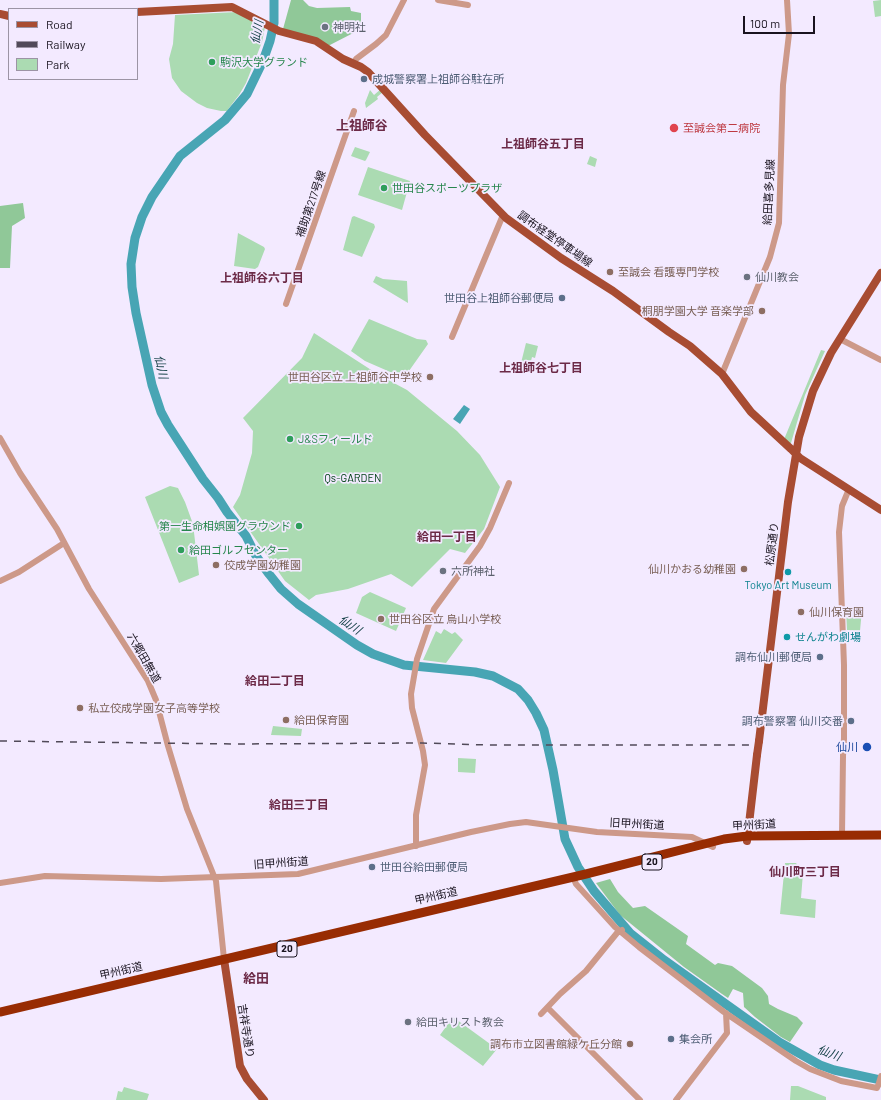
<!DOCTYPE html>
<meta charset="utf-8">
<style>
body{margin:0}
#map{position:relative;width:881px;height:1100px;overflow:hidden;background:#f3eaff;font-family:Barlow,sans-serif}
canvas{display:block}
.legend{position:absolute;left:8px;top:8px;width:130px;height:72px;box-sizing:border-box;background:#f3eaff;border:1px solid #9c94a5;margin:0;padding:5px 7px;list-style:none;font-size:12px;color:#19131f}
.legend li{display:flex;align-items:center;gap:8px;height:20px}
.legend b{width:20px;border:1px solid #9c94a5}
.scale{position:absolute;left:743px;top:16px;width:72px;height:18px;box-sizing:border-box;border:2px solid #19131f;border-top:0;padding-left:5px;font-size:12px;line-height:14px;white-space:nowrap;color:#19131f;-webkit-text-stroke:3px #f3eaff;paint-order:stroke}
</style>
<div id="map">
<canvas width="881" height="1100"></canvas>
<ul class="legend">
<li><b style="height:5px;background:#a84c32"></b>Road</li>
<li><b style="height:5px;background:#514a59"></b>Railway</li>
<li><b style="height:11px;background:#abdbb2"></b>Park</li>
</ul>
<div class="scale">100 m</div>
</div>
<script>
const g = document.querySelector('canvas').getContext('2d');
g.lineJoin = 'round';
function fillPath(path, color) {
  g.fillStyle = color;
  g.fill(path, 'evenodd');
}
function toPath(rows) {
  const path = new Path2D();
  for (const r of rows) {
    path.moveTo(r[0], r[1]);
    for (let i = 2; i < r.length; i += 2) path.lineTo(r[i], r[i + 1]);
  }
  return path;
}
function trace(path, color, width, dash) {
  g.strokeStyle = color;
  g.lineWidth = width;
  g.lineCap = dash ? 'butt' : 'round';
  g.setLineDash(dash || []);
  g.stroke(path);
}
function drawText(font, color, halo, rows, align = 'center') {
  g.font = font + ' Barlow,"Noto Sans JP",sans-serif';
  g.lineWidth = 3.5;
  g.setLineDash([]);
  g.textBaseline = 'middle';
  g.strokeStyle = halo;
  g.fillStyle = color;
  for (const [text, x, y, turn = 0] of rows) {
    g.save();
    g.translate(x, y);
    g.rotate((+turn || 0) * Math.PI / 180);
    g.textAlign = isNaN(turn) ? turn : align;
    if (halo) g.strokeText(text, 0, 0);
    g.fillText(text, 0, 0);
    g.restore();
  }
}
fillPath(toPath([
 [881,0,881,16,875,17,873,1],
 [237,12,265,27,262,42,246,83,239,95,229,108,227,111,221,111,207,108,197,103,181,91,172,78,169,59,173,44,175,15],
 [381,89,383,92,377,97,378,99,366,108,365,103,370,90,374,95],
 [355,147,370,152,366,160,365,161,351,156],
 [590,156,597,159,595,167,587,164],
 [368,167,410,181,402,210,358,195],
 [354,216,374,224,375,227,362,257,343,250,352,217],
 [238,233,264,247,265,249,258,267,255,269,234,266],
 [376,276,383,279,407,281,408,303,373,282],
 [369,319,417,339,426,340,428,344,404,378,365,361,351,351],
 [314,333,379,375,407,390,457,431,480,455,500,487,484,529,465,553,450,549,412,587,391,574,348,589,316,595,309,600,285,581,233,507,240,495,252,453,253,431,243,418,302,358],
 [526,343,538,346,535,358,532,357,530,365,528,366,521,363],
 [821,350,825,351,805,395,791,443,789,443,785,439,785,437],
 [170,486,178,488,185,502,193,524,199,575,179,583,145,497],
 [370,592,406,608,396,631,356,613,362,597],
 [846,609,862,609,860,631,847,630],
 [444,629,452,634,455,632,463,640,446,663,423,660,436,631,441,634],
 [273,726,302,729,301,736,271,735],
 [458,758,476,759,475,773,458,772],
 [785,863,796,863,803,873,801,898,816,900,815,918,780,914],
 [453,1017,497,1049,483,1066,440,1035],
 [791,1086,798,1086,826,1097,826,1100,790,1100],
 [124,1087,149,1094,147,1100,116,1100,118,1091,122,1092]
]), '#abdbb2');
fillPath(toPath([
 [291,0,303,0,309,6,317,8,350,7,351,11,361,13,361,29,328,46,283,29],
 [23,203,25,218,12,226,10,268,0,268,0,206],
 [610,879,618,892,633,908,645,906,688,936,686,944,715,965,718,963,732,966,762,988,768,996,769,1004,778,1009,797,1017,803,1023,790,1042,781,1037,755,1017,744,1007,743,993,733,989,728,998,722,994,684,967,620,915,596,883]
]), '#90c898');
fillPath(toPath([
 [464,405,470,409,460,424,453,419]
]), '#48a5b4');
trace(toPath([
 [274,0,274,23,270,41,263,61,247,94,225,120,180,156,152,197,142,217,135,238,131,264,132,287,136,313,152,385,161,412,168,425,203,479,218,498,227,512,246,536,256,556,269,574,281,589,298,604,357,645,373,654,404,665,475,672,493,676,518,689,528,700,536,713,544,730,553,770,565,839,578,867,594,891,630,933,664,960,779,1042,820,1065,834,1070,881,1080]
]), '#48a5b4', 9);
trace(toPath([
 [438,0,468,5],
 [353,64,356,59,376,44,386,35,404,0],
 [286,304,354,111],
 [452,337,503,215],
 [840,339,881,360],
 [722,374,770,257,779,223,783,85,789,34,787,0],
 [0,438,20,473,57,529,89,589,148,681,156,700,168,746,187,809,216,881,224,959],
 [0,581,19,572,64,543],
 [844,738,844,665,839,532,842,506,849,489],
 [842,835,843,756],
 [416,846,416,815,425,765,423,751,412,708,411,694,417,659,434,609,480,546,490,528,509,483],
 [573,877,576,884,615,927,639,947,724,1012,796,1061,810,1069,841,1081,877,1088],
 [0,883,45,876,161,879,298,874,471,832,510,824,526,822,597,832,692,837,713,847],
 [548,1008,640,1100],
 [541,1014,560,994,586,971,617,933,622,930],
 [878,1086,881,1076],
 [676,1100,727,1033,726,1013]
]), '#cd9989', 6);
trace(toPath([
 [137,12,232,7,279,31,316,41,343,59,361,67,368,72,425,135,506,218,561,258,613,291,669,332,690,346,722,374,751,412,764,424,791,449,800,458,881,510],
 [0,14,9,16],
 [759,741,788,502,799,437,813,391,831,353,881,273],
 [747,841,757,755],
 [224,959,240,1066,247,1079,264,1100]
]), '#a84c32', 8);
trace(toPath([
 [0,1012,586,874,724,839,747,836,881,835]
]), '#982c03', 9);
trace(toPath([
 [0,741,235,744,422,743,488,745,752,745]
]), '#514a59', 1.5, [7, 7]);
trace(toPath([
 [843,756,844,738]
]), '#cd9989', 6);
trace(toPath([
 [757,755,759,741]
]), '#a84c32', 8);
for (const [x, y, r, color] of [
 [325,27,4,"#6b7280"],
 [212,62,4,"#2e9e5b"],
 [364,79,4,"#5c6f8a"],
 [674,128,5,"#e0444e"],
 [384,188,4,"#2e9e5b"],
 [610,272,4,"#8d6e63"],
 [747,277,4,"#6b7280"],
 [562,298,4,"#5c6f8a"],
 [762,311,4,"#8d6e63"],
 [430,377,4,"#8d6e63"],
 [290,439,4,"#2e9e5b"],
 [299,526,4,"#2e9e5b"],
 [181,550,4,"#2e9e5b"],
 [216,565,4,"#8d6e63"],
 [744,569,4,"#8d6e63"],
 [443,571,4,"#6b7280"],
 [788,572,4,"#0f9aa8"],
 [801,612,4,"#8d6e63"],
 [381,619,4,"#8d6e63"],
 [787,637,4,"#0f9aa8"],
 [820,657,4,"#5c6f8a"],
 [80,708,4,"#8d6e63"],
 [286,720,4,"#8d6e63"],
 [851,721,4,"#5c6f8a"],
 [867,747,5,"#1a4fb4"],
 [372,867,4,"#5c6f8a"],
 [408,1022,4,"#6b7280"],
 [671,1039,4,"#5c6f8a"],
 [630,1044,4,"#8d6e63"]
]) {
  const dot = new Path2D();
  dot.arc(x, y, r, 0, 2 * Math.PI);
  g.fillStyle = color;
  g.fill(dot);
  trace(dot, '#f3eaff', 1.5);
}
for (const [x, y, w] of [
 [652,862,20],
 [287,949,20]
]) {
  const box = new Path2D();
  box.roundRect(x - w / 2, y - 8, w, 16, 3);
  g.fillStyle = '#f3eaff';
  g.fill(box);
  trace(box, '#19131f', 1);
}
drawText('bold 10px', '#19131f', null, [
 ["20",652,862],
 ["20",287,949]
]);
drawText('11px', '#5b616d', '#f3eaff', [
 ["神明社",333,27],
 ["仙川教会",755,277],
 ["六所神社",451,571],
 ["給田キリスト教会",416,1022]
], 'left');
drawText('11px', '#27864d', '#f3eaff', [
 ["駒沢大学グランド",220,62],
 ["世田谷スポーツプラザ",392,188],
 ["J&Sフィールド",298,439],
 ["第一生命相娯園グラウンド",291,526,"right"],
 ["給田ゴルフセンター",189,550]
], 'left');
drawText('11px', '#4e5e75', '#f3eaff', [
 ["成城警察署上祖師谷駐在所",372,79],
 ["世田谷上祖師谷郵便局",554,298,"right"],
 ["調布仙川郵便局",812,657,"right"],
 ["調布警察署 仙川交番",843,721,"right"],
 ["世田谷給田郵便局",380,867],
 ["集会所",679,1039]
], 'left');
drawText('11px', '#be3a42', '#f3eaff', [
 ["至誠会第二病院",683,128]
], 'left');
drawText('11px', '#19131f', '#f3eaff', [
 ["給田喜多見線",769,192,-87],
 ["補助第217号線",311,204,-71],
 ["調布経堂停車場線",555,239,35],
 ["松原通り",772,544,-83],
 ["六郷田無道",144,658,60],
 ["旧甲州街道",637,824,3],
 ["甲州街道",754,825,-3],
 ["旧甲州街道",281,863,-4],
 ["甲州街道",436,896,-13],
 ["甲州街道",121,971,-13],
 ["吉祥寺通り",246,1031,81]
]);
drawText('11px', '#785e54', '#f3eaff', [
 ["至誠会 看護専門学校",618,272],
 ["桐朋学園大学 音楽学部",754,311,"right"],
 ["世田谷区立 上祖師谷中学校",422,377,"right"],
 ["佼成学園幼稚園",224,565],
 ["仙川かおる幼稚園",736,569,"right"],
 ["仙川保育園",809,612],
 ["世田谷区立 烏山小学校",389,619],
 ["私立佼成学園女子高等学校",88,708],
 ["給田保育園",294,720],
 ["調布市立図書館緑ケ丘分館",622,1044,"right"]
], 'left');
drawText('11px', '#004216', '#f3eaff', [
 ["Qs-GARDEN",353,478]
]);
drawText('11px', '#0d838f', '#f3eaff', [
 ["Tokyo Art Museum",788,585],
 ["せんがわ劇場",795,637,"left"]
]);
drawText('11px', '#164399', '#f3eaff', [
 ["仙川",858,747]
], 'right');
drawText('italic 12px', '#19444b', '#f3eaff', [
 ["仙川",257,32,-79],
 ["仙川",161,367,77],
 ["仙川",350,625,33],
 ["仙川",829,1053,20]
]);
drawText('bold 12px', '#6c2a47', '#f3eaff', [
 ["上祖師谷五丁目",543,144],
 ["上祖師谷六丁目",262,278],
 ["上祖師谷七丁目",541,368],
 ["給田一丁目",447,537],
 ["給田二丁目",275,681],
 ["給田三丁目",299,805],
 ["仙川町三丁目",805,872]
]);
drawText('bold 13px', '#6c2a47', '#f3eaff', [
 ["上祖師谷",362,126],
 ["給田",256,979]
]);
</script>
